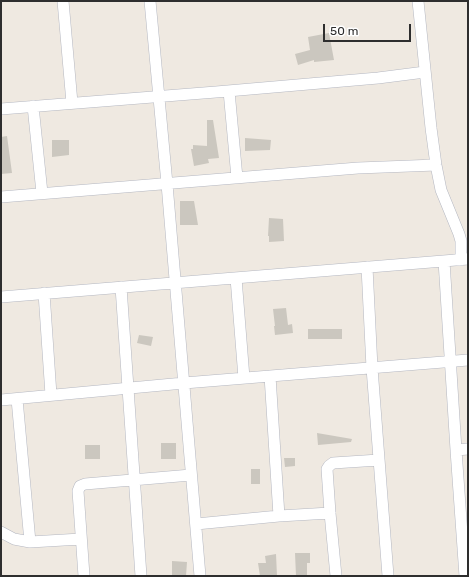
<!DOCTYPE html>
<style>
body{margin:0}
#map{position:relative;width:469px;height:577px;overflow:hidden;background:#efe9e1;font-family:Rubik,sans-serif}
canvas{display:block}
.frame{position:absolute;inset:0;border:2px solid #2e2e2e;pointer-events:none}
.scale{position:absolute;left:323px;top:24px;width:88px;height:18px;box-sizing:border-box;border:2px solid #2e2e2e;border-top:0;padding-left:5px;font-size:12px;line-height:14px;white-space:nowrap;color:#2e2e2e;-webkit-text-stroke:3px #fff;paint-order:stroke}
</style>
<div id="map">
<canvas width="469" height="577"></canvas>
<div class="frame"></div>
<div class="scale">50 m</div>
</div>
<script>
const g = document.querySelector('canvas').getContext('2d');
g.lineJoin = 'round';
function fillPath(path, color) {
  g.fillStyle = color;
  g.fill(path, 'evenodd');
}
function toPath(rows) {
  const path = new Path2D();
  for (const r of rows) {
    path.moveTo(r[0], r[1]);
    for (let i = 2; i < r.length; i += 2) path.lineTo(r[i], r[i + 1]);
  }
  return path;
}
function trace(path, color, width, dash) {
  g.strokeStyle = color;
  g.lineWidth = width;
  g.lineCap = dash ? 'butt' : 'round';
  g.setLineDash(dash || []);
  g.stroke(path);
}
fillPath(toPath([
 [329,33,334,60,314,62,314,60,298,65,295,54,310,50,308,37],
 [207,120,213,120,219,158,208,159,209,163,194,166,191,149,193,149,193,145,207,146],
 [7,136,12,173,1,174,1,137],
 [245,138,271,140,270,150,245,151],
 [52,140,69,140,69,155,52,157],
 [180,201,194,201,198,225,180,225],
 [269,218,283,219,284,241,269,242,269,236,268,236],
 [286,308,288,325,292,324,293,333,275,335,274,326,275,326,273,309],
 [308,329,342,329,342,339,308,339],
 [139,335,153,337,151,346,137,343],
 [317,433,352,439,351,442,318,445],
 [161,443,176,443,176,459,161,459],
 [85,445,100,445,100,459,85,459],
 [284,458,295,458,295,466,285,467],
 [251,469,260,469,260,484,251,484],
 [295,553,310,553,310,563,307,563,307,576,296,576],
 [276,554,277,576,260,576,258,563,266,563,265,556],
 [172,561,187,562,186,576,172,576]
]), '#cbc7bf');
const street = toPath([
 [63,1,72,103],
 [150,1,167,184,200,576],
 [418,1,431,128,436,165,441,190,459,234,461,241,461,260],
 [229,91,237,178],
 [33,106,42,193],
 [1,109,216,92,378,78,425,72],
 [1,197,358,168,436,165],
 [444,261,456,450,465,576],
 [367,267,372,368,388,576],
 [236,278,244,378],
 [121,287,141,576],
 [44,293,51,395],
 [1,297,468,259],
 [270,376,279,516],
 [17,399,30,542],
 [1,400,184,383,468,360],
 [456,450,468,449],
 [196,524,279,516,330,513],
 [1,532,14,539,30,542,81,539],
 [84,576,78,491,80,486,85,484,191,475],
 [336,576,330,513,327,469,329,466,333,463,379,460]
]);
trace(street, '#b4b7c1', 12);
trace(street, '#fff', 11);
</script>
